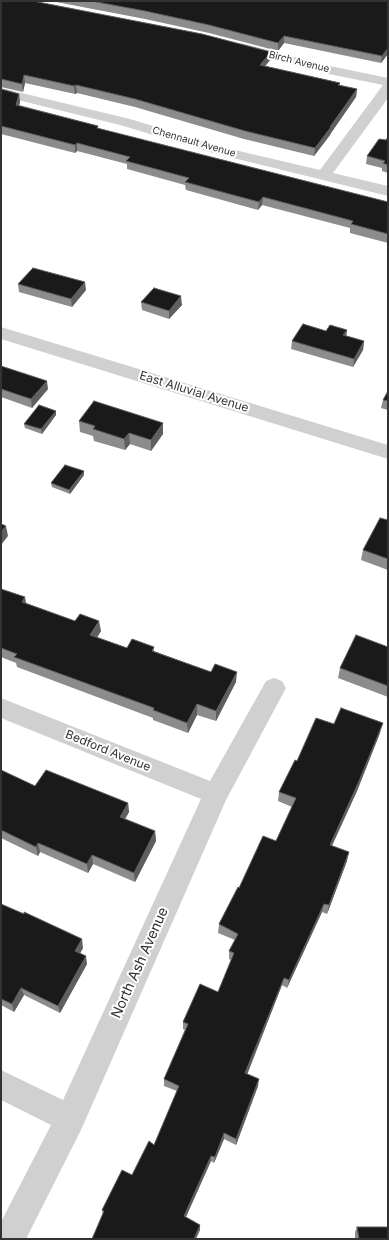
<!DOCTYPE html>
<style>
body{margin:0}
#map{position:relative;width:389px;height:1240px;overflow:hidden;background:#fff;font-family:Inter,sans-serif}
canvas{display:block}
.frame{position:absolute;inset:0;border:2px solid #333;pointer-events:none}
</style>
<div id="map">
<canvas width="389" height="1240"></canvas>
<div class="frame"></div>
</div>
<script>
const g = document.querySelector('canvas').getContext('2d');
g.lineJoin = 'round';
function toPath(rows) {
  const path = new Path2D();
  for (const r of rows) {
    path.moveTo(r[0], r[1]);
    for (let i = 2; i < r.length; i += 2) path.lineTo(r[i], r[i + 1]);
  }
  return path;
}
function fillPath(path, color) {
  g.fillStyle = color;
  g.fill(path, 'evenodd');
}
function trace(path, color, width, dash) {
  g.strokeStyle = color;
  g.lineWidth = width;
  g.lineCap = dash ? 'butt' : 'round';
  g.setLineDash(dash || []);
  g.stroke(path);
}
function drawText(font, color, halo, rows, align = 'center') {
  g.font = font + ' Inter,sans-serif';
  g.lineWidth = 4;
  g.setLineDash([]);
  g.textBaseline = 'middle';
  g.strokeStyle = halo;
  g.fillStyle = color;
  for (const [text, x, y, turn = 0] of rows) {
    g.save();
    g.translate(x, y);
    g.rotate((+turn || 0) * Math.PI / 180);
    g.textAlign = isNaN(turn) ? turn : align;
    if (halo) g.strokeText(text, 0, 0);
    g.fillText(text, 0, 0);
    g.restore();
  }
}
fillPath(toPath([
 [241,43,325,65,388,78,388,98,333,173,388,186,388,196,213,153,120,125,1,96,1,88,130,119,222,147,320,170,383,85,324,73,236,50,234,47,241,43],
 [1,327,388,445,388,459,1,339,1,327],
 [274,678,282,681,286,688,226,800,81,1130,26,1239,1,1239,1,1222,51,1125,1,1100,1,1070,63,1100,201,799,1,718,1,698,210,781,266,681,274,678]
]), '#d0d0d0');
fillPath(toPath([
 [1,1,271,52,270,60,265,66,340,83,340,85,357,89,356,97,331,133,330,135,314,156,244,139,135,107,77,93,75,94,25,83,23,92,1,87],
 [51,1,388,1,388,54,381,63,284,43,278,51,209,33,145,19],
 [1,89,19,94,20,102,19,105,98,126,98,129,388,202,388,243,350,233,350,228,262,205,258,210,186,190,185,185,127,169,127,164,77,151,75,153,1,134],
 [388,137,388,173,382,171,382,168,366,164,367,156,386,140],
 [18,284,86,290,72,307,19,292],
 [141,302,182,305,169,319,142,310],
 [347,330,346,336,364,341,363,350,353,367,291,349,292,341,326,331],
 [1,366,48,389,32,408,1,397],
 [388,391,388,410,381,408,383,400],
 [56,411,56,415,42,434,25,428,24,424],
 [79,421,163,423,163,434,151,451,130,444,125,450,94,441,93,436,80,432],
 [84,471,84,475,70,494,52,487,51,483],
 [388,520,388,570,361,560,363,550],
 [1,589,26,603,101,631,97,637,127,648,154,647,154,651,236,682,216,721,197,715,188,733,153,720,153,718,17,667,16,663,1,657],
 [388,647,388,697,338,678,340,668],
 [334,724,380,733,357,791,332,846,347,861,327,914,322,912,287,988,282,985,247,1074,258,1086,236,1145,224,1139,214,1163,211,1161,186,1217,200,1230,103,1214,102,1210,132,1175,154,1145,177,1091,164,1086,164,1079,185,1030,183,1029,183,1022,218,992,231,960,229,959,229,951,235,940,218,933,219,924,239,888,276,841,292,807,278,801,279,792,297,761],
 [1,770,35,786,128,803,129,812,125,819,155,831,156,841,135,882,93,864,88,873,40,852,38,856,1,838],
 [1,904,83,948,80,953,87,964,60,1013,24,995,14,1012,1,1005],
 [357,1227,388,1239,355,1239,355,1232]
]), '#8c8c8c');
fillPath(toPath([
 [284,36,284,43,278,51,278,43],
 [388,48,388,54,381,63,382,56],
 [271,52,270,60,260,73,260,65],
 [24,75,25,83,23,92,22,84],
 [76,85,77,93,75,94,74,86],
 [357,89,356,97,331,133,330,135,314,156,315,148],
 [19,94,20,102,17,113,16,105],
 [77,143,77,151,75,153,75,145],
 [263,197,262,205,258,210,259,202],
 [85,282,86,290,72,307,71,299],
 [181,296,182,305,169,319,169,311],
 [347,330,346,338,343,335],
 [364,341,363,350,353,367,354,359],
 [47,381,48,389,32,408,31,399],
 [56,411,56,415,42,434,41,429],
 [163,423,163,434,151,451,151,440],
 [129,433,130,444,125,450,124,439],
 [84,471,84,475,70,494,69,490],
 [6,526,8,536,1,545,1,532],
 [25,597,27,608,22,602],
 [99,621,101,631,92,646,90,635],
 [237,672,236,682,216,721,216,711],
 [197,704,197,715,188,733,187,723],
 [383,723,380,733,357,791,328,854,330,845],
 [128,803,129,812,121,826,120,817],
 [155,831,156,841,135,882,134,873],
 [38,843,40,852,38,856,36,847],
 [349,852,347,861,327,914,329,905],
 [92,855,93,864,88,873,87,864],
 [324,904,322,912,287,988,289,980],
 [82,939,83,948,77,959,75,951],
 [86,956,87,964,60,1013,58,1006],
 [284,978,282,985,245,1080,245,1073],
 [21,988,24,995,14,1012,12,1004],
 [259,1079,258,1086,236,1145,236,1139],
 [224,1133,224,1139,214,1163,215,1157],
 [211,1156,211,1161,184,1221,184,1216],
 [200,1225,200,1230,196,1239,194,1239]
]), '#5f5f5f');
const building = toPath([
 [1,1,33,1,202,34,271,52,260,65,340,83,338,85,357,89,330,127,331,127,315,148,245,131,135,99,76,85,74,86,24,75,22,84,1,79,1,1],
 [91,1,388,1,388,48,382,56,284,36,278,43,209,25,145,11,91,1],
 [1,89,19,94,16,105,98,126,97,128,388,202,388,234,351,224,353,221,263,197,259,202,185,182,189,178,126,161,130,157,77,143,75,145,1,126,1,89],
 [388,137,388,165,383,163,385,161,367,156,379,139,386,140,388,137],
 [33,268,85,282,71,299,18,284,33,268],
 [154,288,181,296,169,311,141,302,154,288],
 [303,324,326,331,330,325,347,330,343,335,364,341,354,359,292,341,303,324],
 [1,366,47,381,31,399,1,389,1,366],
 [388,391,388,401,383,400,388,391],
 [94,401,163,423,151,440,129,433,124,439,93,429,95,426,79,421,94,401],
 [39,405,56,411,41,429,24,424,39,405],
 [65,465,84,471,69,490,51,483,65,465],
 [380,518,388,520,388,559,363,550,380,518],
 [1,524,6,526,1,532,1,524],
 [1,589,25,597,22,602,75,621,80,614,99,621,90,635,127,648,132,639,154,647,152,651,211,672,215,664,237,672,216,711,197,704,187,723,153,710,154,708,14,657,17,654,1,648,1,589],
 [356,635,388,647,388,686,340,668,356,635],
 [341,708,383,723,359,781,330,845,349,852,329,905,324,904,289,980,284,978,245,1073,259,1079,236,1139,224,1133,215,1157,211,1156,184,1216,200,1225,194,1239,92,1239,104,1211,102,1210,122,1170,132,1175,149,1141,154,1145,179,1086,164,1079,188,1024,183,1022,200,984,218,992,234,953,229,951,238,934,219,924,238,887,239,888,263,836,276,841,296,798,279,792,295,760,297,761,316,718,334,724,341,708],
 [1,770,35,786,46,770,128,803,120,817,155,831,134,873,92,855,87,864,38,843,36,847,1,830,1,770],
 [1,904,24,914,24,912,82,939,75,951,86,956,58,1006,21,988,12,1004,1,999,1,904],
 [357,1227,388,1227,388,1239,359,1239,357,1227]
]);
fillPath(building, '#1a1a1a');
trace(building, '#5f5f5f', 1);
drawText('10px', '#333', '#fff', [
 ["Birch Avenue",299,62,14],
 ["Chennault Avenue",194,142,16]
]);
drawText('12px', '#333', '#fff', [
 ["East Alluvial Avenue",194,392,17],
 ["Bedford Avenue",108,751,22]
]);
drawText('14px', '#333', '#fff', [
 ["North Ash Avenue",140,963,-66]
]);
</script>
